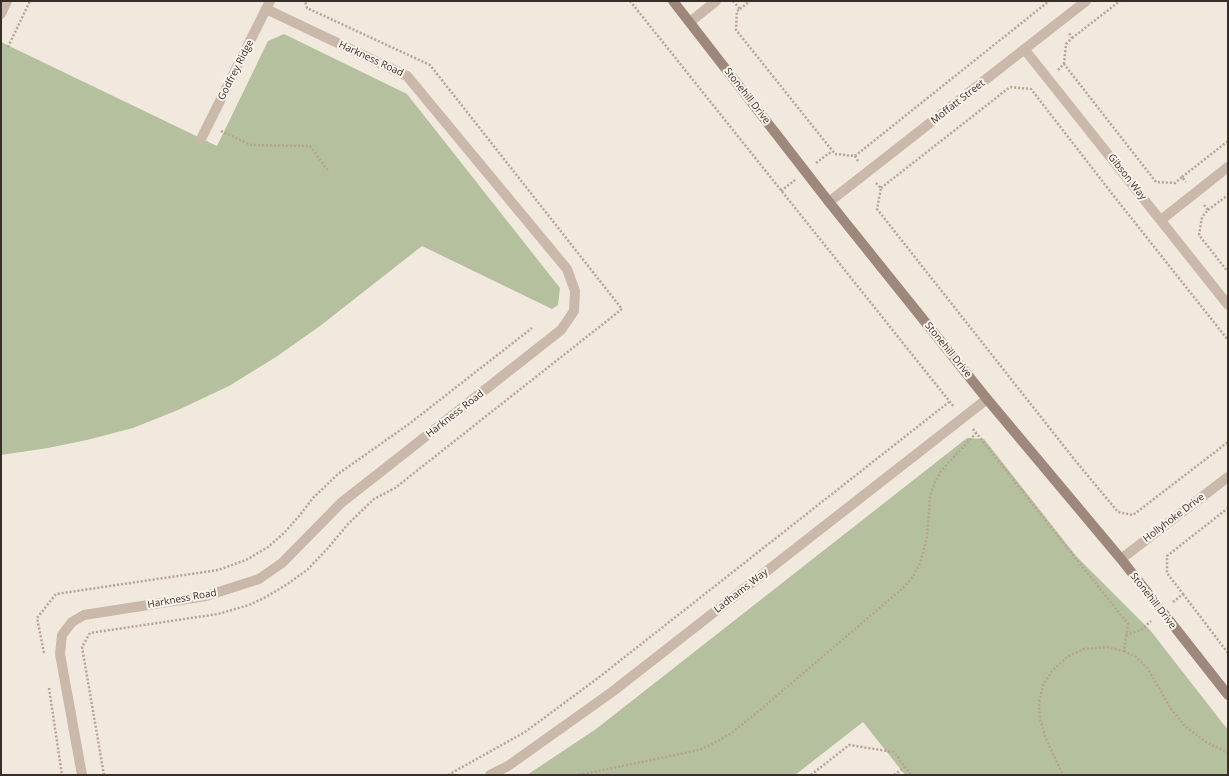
<!DOCTYPE html>
<style>
body{margin:0}
#map{position:relative;width:1229px;height:776px;overflow:hidden;background:#f2e9de;font-family:"Open Sans",sans-serif}
canvas{display:block}
.frame{position:absolute;inset:0;border:2px solid #382e29;pointer-events:none}
</style>
<div id="map">
<canvas width="1229" height="776"></canvas>
<div class="frame"></div>
</div>
<script>
const g = document.querySelector('canvas').getContext('2d');
g.lineJoin = 'round';
function fillPath(path, color) {
  g.fillStyle = color;
  g.fill(path, 'evenodd');
}
function toPath(rows) {
  const path = new Path2D();
  for (const r of rows) {
    path.moveTo(r[0], r[1]);
    for (let i = 2; i < r.length; i += 2) path.lineTo(r[i], r[i + 1]);
  }
  return path;
}
function trace(path, color, width, dash) {
  g.strokeStyle = color;
  g.lineWidth = width;
  g.lineCap = dash ? 'butt' : 'round';
  g.setLineDash(dash || []);
  g.stroke(path);
}
function drawText(font, color, halo, rows, align = 'center') {
  g.font = font + ' "Open Sans",sans-serif';
  g.lineWidth = 4;
  g.setLineDash([]);
  g.textBaseline = 'middle';
  g.strokeStyle = halo;
  g.fillStyle = color;
  for (const [text, x, y, turn = 0] of rows) {
    g.save();
    g.translate(x, y);
    g.rotate((+turn || 0) * Math.PI / 180);
    g.textAlign = isNaN(turn) ? turn : align;
    if (halo) g.strokeText(text, 0, 0);
    g.fillText(text, 0, 0);
    g.restore();
  }
}
fillPath(toPath([
 [284,34,407,94,560,288,558,305,552,309,422,246,320,326,276,357,229,386,178,410,133,428,87,440,48,448,1,455,1,42,217,146,268,41],
 [967,438,984,439,1076,556,1150,630,1228,730,1228,775,905,775,863,722,795,775,527,775,596,729]
]), '#b5c19e');
trace(toPath([
 [630,1,954,407],
 [733,1,740,9,737,11,736,30,835,154,855,156,858,161],
 [740,9,750,1],
 [1072,38,1120,1],
 [8,47,30,1],
 [1064,64,1066,44,1072,38,1069,33],
 [1058,70,1064,64,1156,182,1175,183,1182,177,1186,182],
 [221,131,251,145,310,146,329,172],
 [855,156,1049,1],
 [816,163,832,151],
 [1182,177,1228,141],
 [876,183,881,188,877,209,1074,459,1118,512,1133,515,1228,442],
 [881,188,1010,87,1031,89,1113,195,1228,340],
 [781,191,795,180],
 [1204,205,1208,210,1202,217,1199,235,1228,272],
 [1208,210,1228,195],
 [973,429,1128,624,1124,651,1107,647,1084,649,1067,657,1052,671,1043,685,1039,704,1040,719,1046,739,1063,775],
 [1183,594,1228,653],
 [1173,602,1183,594,1167,573,1167,556,1228,508],
 [1126,635,1141,630,1151,621],
 [1124,651,1136,657,1148,669,1171,709,1185,726,1206,742,1228,753],
 [44,653,37,618,56,594,218,570,246,560,268,547,284,533,300,515,313,498,338,474,409,424,532,328],
 [49,688,62,775],
 [104,775,82,647,90,633,218,614,249,605,264,598,286,585,307,570,328,548,348,524,374,499,395,488,622,309,430,65,307,8,305,1],
 [448,775,525,732,598,678,949,402],
 [579,775,699,750,712,744,730,734,760,710,903,588,912,578,919,566,923,553,927,538,930,497,935,482,941,471,976,433],
 [811,775,849,745,894,752,911,775],
 [894,775,905,767]
]), '#b6a394', 2.5, [2, 2]);
trace(toPath([
 [1,14,7,1],
 [690,22,716,1],
 [1025,50,1228,305],
 [201,139,270,1],
 [829,202,1086,1],
 [1161,220,1228,167],
 [1121,559,1228,477],
 [82,775,60,654,62,635,72,622,84,615,206,596,259,579,282,563,341,503,561,330,574,311,575,291,567,269,407,76,266,9],
 [490,775,508,766,612,692,987,399]
]), '#cab9aa', 10);
trace(toPath([
 [673,1,829,202,987,399,1121,559,1228,695]
]), '#9e887b', 10);
drawText('10px', '#382e29', '#f9f3eb', [
 ["Harkness Road",371,59,25],
 ["Godfrey Ridge",236,70,-63],
 ["Stonehill Drive",747,96,52],
 ["Moffatt Street",958,102,-38],
 ["Gibson Way",1127,177,52],
 ["Stonehill Drive",948,350,51],
 ["Harkness Road",455,414,-38],
 ["Hollyhoke Drive",1174,518,-37],
 ["Ladhams Way",741,591,-38],
 ["Harkness Road",182,599,-10],
 ["Stonehill Drive",1153,601,52]
]);
</script>
